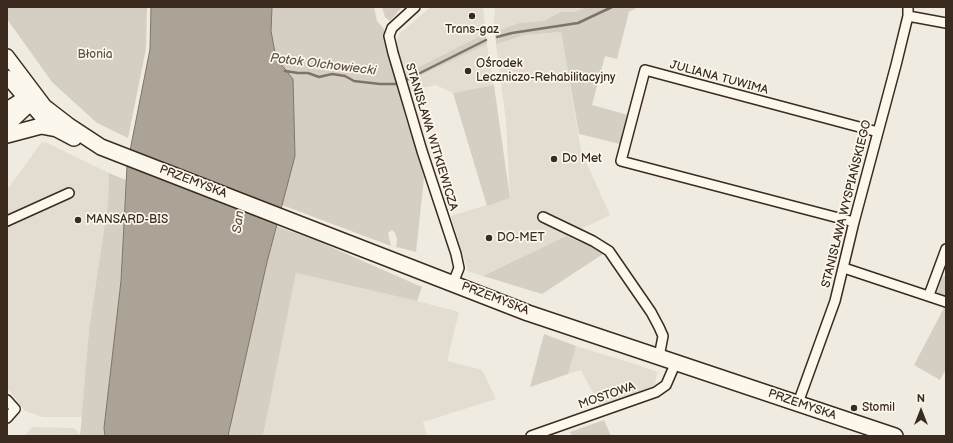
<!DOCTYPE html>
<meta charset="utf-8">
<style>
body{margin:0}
#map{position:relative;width:953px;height:443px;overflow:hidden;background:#f0ebe0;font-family:"Balsamiq Sans",sans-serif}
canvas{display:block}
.frame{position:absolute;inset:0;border:8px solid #3b2a1e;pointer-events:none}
.north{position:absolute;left:901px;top:391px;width:40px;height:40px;-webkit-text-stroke:3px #fbf7ec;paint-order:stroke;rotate:0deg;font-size:11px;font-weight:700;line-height:16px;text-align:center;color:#3b2a1e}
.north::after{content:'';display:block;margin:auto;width:14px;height:18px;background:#3b2a1e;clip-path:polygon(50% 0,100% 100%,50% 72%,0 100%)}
</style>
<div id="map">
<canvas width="953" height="443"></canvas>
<div class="frame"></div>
<div class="north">N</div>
</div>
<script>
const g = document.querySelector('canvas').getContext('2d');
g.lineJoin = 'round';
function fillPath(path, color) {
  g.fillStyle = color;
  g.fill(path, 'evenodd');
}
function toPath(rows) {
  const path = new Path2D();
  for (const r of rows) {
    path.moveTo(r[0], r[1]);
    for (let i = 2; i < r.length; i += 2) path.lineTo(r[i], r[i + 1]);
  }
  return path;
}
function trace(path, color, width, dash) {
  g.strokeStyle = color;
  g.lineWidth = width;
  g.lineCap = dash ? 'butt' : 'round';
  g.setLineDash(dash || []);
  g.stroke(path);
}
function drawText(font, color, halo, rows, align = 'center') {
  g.font = font + ' "Balsamiq Sans",sans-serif';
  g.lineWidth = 3.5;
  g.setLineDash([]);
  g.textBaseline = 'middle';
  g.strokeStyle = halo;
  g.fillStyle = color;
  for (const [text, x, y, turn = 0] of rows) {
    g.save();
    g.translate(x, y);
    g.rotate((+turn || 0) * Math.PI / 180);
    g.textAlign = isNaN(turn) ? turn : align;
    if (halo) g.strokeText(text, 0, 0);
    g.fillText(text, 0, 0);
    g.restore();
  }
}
fillPath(toPath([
 [431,7,483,7,486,33,403,75,397,55,396,43,400,33],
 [495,7,586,7,574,12,560,12,544,21,519,23,495,32,494,17,495,13],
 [561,32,581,151,610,215,483,276,468,271,451,216,510,198,506,121,496,44,525,35],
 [487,44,494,85,453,93,436,85,411,90,407,82],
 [45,142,109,173,108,203,89,330,82,417,43,417,25,411,7,388,7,190,41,143],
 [296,273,417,301,459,312,447,361,482,370,496,399,423,422,427,436,263,436],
 [576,346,635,364,657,372,655,385,600,407,581,370,568,374],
 [32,427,74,428,80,434,80,436,25,436]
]), '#e2dcd1');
fillPath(toPath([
 [7,7,147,7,146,49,128,138,97,123,52,82,7,19],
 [272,7,374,7,377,21,384,29,406,120,419,155,424,178,416,252,396,247,397,239,395,233,392,230,388,233,391,246,282,205,295,156,293,79,276,58,271,31],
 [382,7,402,7,390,21,385,17],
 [586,7,638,7,629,12,617,59,605,56,592,105,628,115,620,144,579,134,561,32,525,35,496,44,495,32,519,23,544,21,560,12,574,12],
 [486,33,487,44,407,82,403,75],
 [494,85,510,198,487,206,453,93],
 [109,173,126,180,121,281,104,428,105,436,80,436,89,330,108,203],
 [276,226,315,240,422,287,417,301,296,273,263,436,228,436,267,262],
 [566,236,595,248,603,254,542,294,483,276],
 [944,276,946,276,946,298,940,296,937,292,941,279],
 [945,306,946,307,946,369,940,380,914,365],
 [544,334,576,346,568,374,530,387],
 [604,420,611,436,572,436,570,432]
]), '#d5cec3');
const water = toPath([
 [151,7,272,7,271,31,276,58,293,79,295,156,267,262,228,436,105,436,104,428,121,281,127,166,150,49,151,7]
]);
fillPath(water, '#aca397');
trace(water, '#7f7367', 1);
trace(toPath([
 [497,37,512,33,578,23,612,7],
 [285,71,298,73,308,73,319,77,332,74,345,76,354,81,380,84,396,84],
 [404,81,486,40]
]), '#7f7367', 2.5);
const street = toPath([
 [415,7,392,28,389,36,393,53,422,151,456,254,459,268,453,283],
 [908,16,946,23],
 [543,217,593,241,609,251,651,312,659,327,663,336,659,357],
 [7,221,69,193],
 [854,222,621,161,645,70,878,132],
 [844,268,946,302],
 [929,295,946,249],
 [7,400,15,409,7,418],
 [798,403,835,301,854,222,896,65,908,16,908,7],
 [531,436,656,392,666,385,676,362]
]);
const secondary = toPath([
 [7,56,47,109],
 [7,77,40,115,57,129],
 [7,126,25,109,28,102,29,94]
]);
const primary = toPath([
 [7,110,18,103,28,102,38,104,47,109,69,126,101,147,528,313,895,436],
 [7,135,41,126,57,129,74,138]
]);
trace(street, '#3b2a1e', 12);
trace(secondary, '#3b2a1e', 16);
trace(primary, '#3b2a1e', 18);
trace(street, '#fbf7ec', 9);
trace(secondary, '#fbf7ec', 13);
trace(primary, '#fbf7ec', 15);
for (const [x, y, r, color] of [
 [472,16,4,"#3b2a1e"],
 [468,71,4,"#3b2a1e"],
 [554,159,4,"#3b2a1e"],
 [78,220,4,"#3b2a1e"],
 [489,238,4,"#3b2a1e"],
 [854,408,4,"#3b2a1e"]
]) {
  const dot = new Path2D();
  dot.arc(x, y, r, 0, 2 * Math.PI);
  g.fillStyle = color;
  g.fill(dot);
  trace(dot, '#fbf7ec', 1.5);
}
drawText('12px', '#3b2a1e', '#fbf7ec', [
 ["Trans-gaz",472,30,"center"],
 ["Ośrodek",476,64],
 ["Leczniczo-Rehabilitacyjny",476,78],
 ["Do Met",562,159],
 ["MANSARD-BIS",86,220],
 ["DO-MET",497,238],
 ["Stomil",862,408]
], 'left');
drawText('12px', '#625347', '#fbf7ec', [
 ["Błonia",95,55]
]);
drawText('12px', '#3b2a1e', '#fbf7ec', [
 ["JULIANA TUWIMA",719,78,15],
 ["STANISŁAWA WITKIEWICZA",431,137,73],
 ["PRZEMYSKA",193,182,21],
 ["STANISŁAWA WYSPIAŃSKIEGO",847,204,-76],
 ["PRZEMYSKA",495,299,21],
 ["MOSTOWA",607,396,-19],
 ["PRZEMYSKA",802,405,19]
]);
drawText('italic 13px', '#635448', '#fbf7ec', [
 ["Potok Olchowiecki",323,65,7],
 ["San",239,222,-83]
]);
</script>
